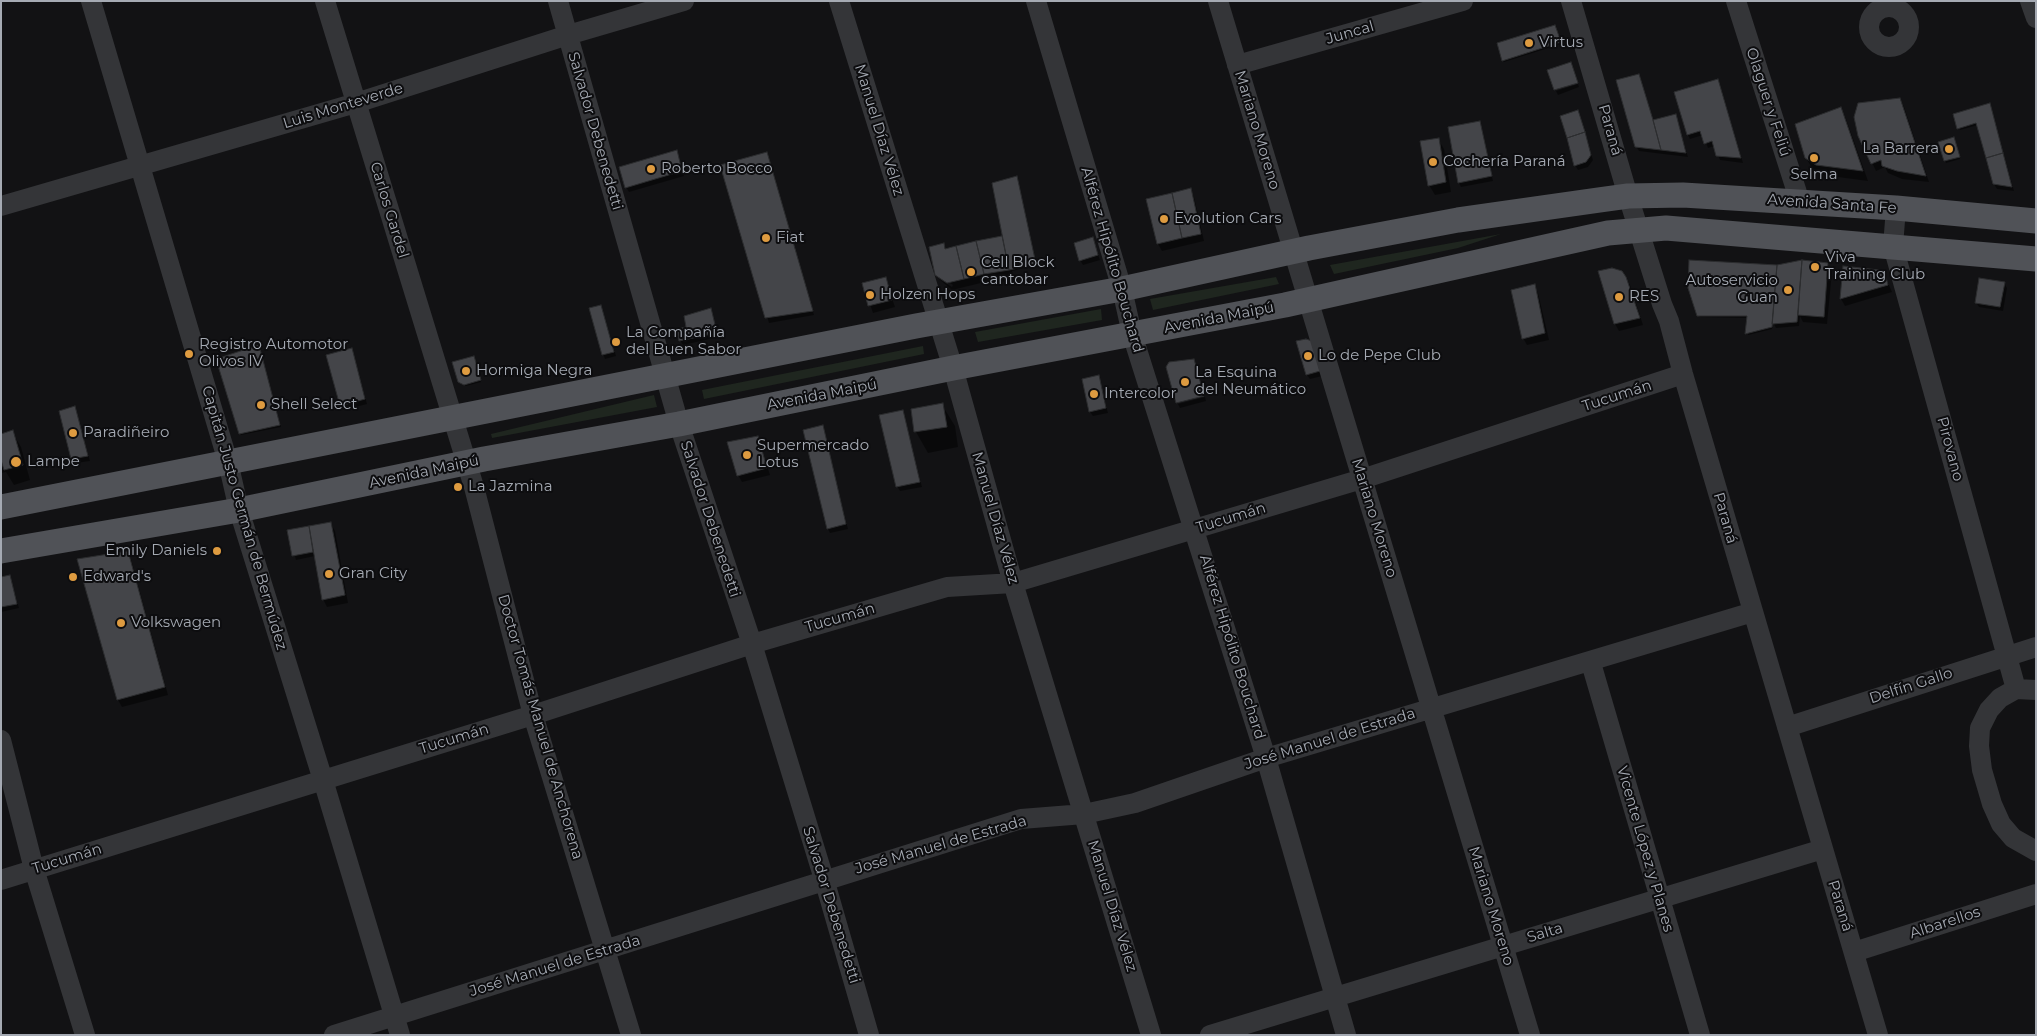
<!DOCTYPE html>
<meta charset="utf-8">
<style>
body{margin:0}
#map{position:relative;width:2037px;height:1036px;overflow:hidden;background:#121214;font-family:Montserrat,sans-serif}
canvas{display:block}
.frame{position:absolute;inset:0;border:2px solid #a5aab3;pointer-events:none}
</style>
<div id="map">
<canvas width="2037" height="1036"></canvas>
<div class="frame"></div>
</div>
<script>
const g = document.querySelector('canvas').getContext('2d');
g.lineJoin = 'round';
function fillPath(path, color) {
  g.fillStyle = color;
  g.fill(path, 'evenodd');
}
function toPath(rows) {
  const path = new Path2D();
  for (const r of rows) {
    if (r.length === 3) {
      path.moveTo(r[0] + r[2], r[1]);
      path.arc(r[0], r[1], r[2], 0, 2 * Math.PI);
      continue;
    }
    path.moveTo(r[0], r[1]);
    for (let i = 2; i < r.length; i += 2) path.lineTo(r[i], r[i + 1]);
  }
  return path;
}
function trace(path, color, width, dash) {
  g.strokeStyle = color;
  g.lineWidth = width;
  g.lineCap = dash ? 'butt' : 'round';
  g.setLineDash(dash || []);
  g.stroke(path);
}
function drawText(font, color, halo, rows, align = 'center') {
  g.font = font + ' Montserrat,sans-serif';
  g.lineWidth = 4;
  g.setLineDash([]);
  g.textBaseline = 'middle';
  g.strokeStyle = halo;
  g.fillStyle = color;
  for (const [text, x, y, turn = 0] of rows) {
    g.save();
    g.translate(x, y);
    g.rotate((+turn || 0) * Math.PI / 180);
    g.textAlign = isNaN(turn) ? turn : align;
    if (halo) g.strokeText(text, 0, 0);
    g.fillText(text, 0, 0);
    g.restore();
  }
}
fillPath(toPath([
 [1501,234,1458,248,1334,274,1330,265],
 [1276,277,1279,284,1153,310,1150,299],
 [1101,309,1102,320,978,342,975,332],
 [923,346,924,354,704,399,702,390],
 [654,395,657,407,492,438,491,434]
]), '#1f261f');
fillPath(toPath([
 [1556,28,1561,44,1504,62,1503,60],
 [1638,75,1653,121,1675,115,1688,157,1639,151,1636,146],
 [1718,81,1720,85,1743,163,1720,160,1714,146,1708,148,1703,135,1690,139,1688,135],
 [1578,84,1579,87,1558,95,1556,91],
 [1900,99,1904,107,1929,182,1902,179,1888,173,1885,167,1876,171,1859,135],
 [1989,105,2005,159,2014,191,1997,189,1994,184,1978,125,1960,130,1959,128],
 [1841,109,1846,119,1868,181,1823,175,1812,168,1806,158],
 [1577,111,1593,160,1588,167,1578,170,1575,165],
 [1479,122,1493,181,1461,187,1459,183],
 [1438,139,1444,149,1451,192,1435,195,1429,185],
 [1955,140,1960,159,1946,163,1940,142],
 [676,152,684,176,629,192,626,187],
 [766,153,814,315,769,323,722,166],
 [1017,179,1036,265,1012,271,1014,280,991,284,989,281,952,290,939,279,952,287,953,285,938,275,943,245,946,250,1001,237,1004,242],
 [1190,190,1194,197,1204,241,1162,251,1158,244,1148,200],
 [1092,239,1100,260,1083,265,1080,260],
 [1803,262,1828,264,1832,271,1827,324,1803,322,1800,316,1799,326,1776,328,1773,322,1772,329,1748,335,1748,318,1700,317,1698,315,1779,266],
 [1621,272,1630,285,1643,325,1619,331,1615,324],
 [1884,274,1892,292,1845,306,1841,299],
 [885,278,895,307,873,313,863,284],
 [2004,283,2007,288,2003,311,1979,307,1976,302],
 [1534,286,1538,293,1549,340,1527,345,1523,338],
 [601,306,616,356,605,359,603,354],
 [710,310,719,337,683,345,680,340,688,328],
 [1306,340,1322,376,1310,379,1307,375],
 [259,349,281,427,241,435,240,433],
 [352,349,367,404,344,410,341,405],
 [475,359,481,382,466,386,459,381],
 [1193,360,1204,395,1177,402],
 [1098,376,1108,413,1093,416,1090,412],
 [1205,397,1206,401,1180,408,1178,404],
 [942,405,955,426,958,447,928,453,916,432],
 [75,408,90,461,75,463,72,458],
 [902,412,922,487,900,491,897,486],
 [822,427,848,529,830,533,828,529],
 [12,432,21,447,30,480,14,485,6,472,1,473,1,435],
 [758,437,770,475,742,482,738,475],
 [331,524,335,531,348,603,327,607,323,599,315,556,296,560,288,531],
 [127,552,131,559,168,695,122,707,118,700,79,560],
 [10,577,19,608,1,612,1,579]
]), '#0007');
const building = toPath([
 [1555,25,1561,42,1502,61,1497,43,1555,25],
 [1571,62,1578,83,1554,90,1547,70,1571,62],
 [1639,74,1653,120,1661,150,1635,147,1616,80,1639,74],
 [1718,79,1741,158,1716,156,1712,141,1704,144,1700,131,1687,135,1674,92,1718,79],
 [1900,98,1926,176,1897,171,1882,166,1881,160,1871,164,1858,136,1854,117,1858,103,1900,98],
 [1990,103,2003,153,1986,158,1976,123,1957,129,1953,114,1990,103],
 [1841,107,1863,171,1816,165,1805,158,1795,124,1841,107],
 [1578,110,1585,132,1567,138,1560,116,1578,110],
 [1676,114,1686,153,1661,150,1653,120,1676,114],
 [1480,121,1492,176,1458,183,1448,127,1480,121],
 [1585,132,1591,155,1586,162,1574,166,1567,138,1585,132],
 [1954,137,1960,157,1944,161,1938,142,1954,137],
 [1439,138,1446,182,1428,186,1420,141,1439,138],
 [677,150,682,171,625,188,619,167,677,150],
 [767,152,813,311,765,318,720,165,767,152],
 [2003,153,2012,187,1993,184,1986,158,2003,153],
 [1017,176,1036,264,1009,270,992,183,1017,176],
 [1191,188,1201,234,1182,238,1172,193,1191,188],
 [1172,193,1182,238,1157,244,1146,199,1172,193],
 [1002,236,1009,270,984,274,976,241,1002,236],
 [1093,237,1098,255,1079,261,1074,243,1093,237],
 [976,241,984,274,964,279,956,246,976,241],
 [944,243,945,249,956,246,964,279,947,283,935,275,929,247,944,243],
 [1689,260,1777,265,1772,327,1745,334,1747,316,1697,316,1688,288,1689,260],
 [1802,260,1797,322,1772,324,1777,265,1802,260],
 [1802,260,1828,263,1824,317,1798,315,1802,260],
 [1843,266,1879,270,1885,273,1888,285,1840,299,1843,266],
 [1612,268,1622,271,1626,277,1640,318,1614,324,1598,271,1612,268],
 [886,277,892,300,868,306,862,283,886,277],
 [1979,278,2005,282,2000,307,1975,303,1979,278],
 [1535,284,1545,333,1522,339,1511,290,1535,284],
 [601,305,614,352,602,355,589,308,601,305],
 [711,308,717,333,679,341,676,329,686,327,684,316,711,308],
 [1306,339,1312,341,1320,371,1306,375,1296,341,1306,339],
 [259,345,280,425,239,434,216,359,259,345],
 [352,348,365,399,340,406,326,355,352,348],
 [474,356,481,380,464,385,458,382,452,362,474,356],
 [1194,359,1204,396,1176,403,1166,367,1169,362,1194,359],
 [1099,375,1106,408,1089,412,1082,379,1099,375],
 [943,403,947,427,914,432,911,409,943,403],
 [75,406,88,456,71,459,59,411,75,406],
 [903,410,920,482,896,487,879,415,903,410],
 [823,425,846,524,827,529,803,430,823,425],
 [13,430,23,465,4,470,1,460,1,434,13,430],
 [758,436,767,468,737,476,727,442,758,436],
 [331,522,345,595,322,600,309,526,331,522],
 [309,526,313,552,292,556,287,530,309,526],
 [128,551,165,687,117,700,77,559,128,551],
 [10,575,17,604,1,607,1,577,10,575]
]);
fillPath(building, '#444549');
trace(building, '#2c2d2f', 1);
trace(toPath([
 [91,1,228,462,239,510,323,780,400,1035],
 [325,1,474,487,533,715,631,1035],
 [558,1,679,424,752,644,824,879,869,1035],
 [839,1,953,368,1013,583,1151,1035],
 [1036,1,1122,289,1132,334,1266,758,1346,1035],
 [1218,1,1530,1035],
 [1571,1,1628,196,1662,304,1669,321,1683,374,1878,1035],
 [1736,1,1800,202],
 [2030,1,2036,18],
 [1889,27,20],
 [1237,65,1463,1],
 [1,206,356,103,568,35,684,1],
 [1896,208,1893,246,2016,689],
 [1591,663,1700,1035],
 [2036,690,2016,689,2000,698,1989,710,1980,728,1979,746,1982,770,1992,804,2001,824,2013,838,2036,851],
 [1787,727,2036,647],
 [1,740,34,869,85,1035],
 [1,880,533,715,752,644,947,587,1013,583,1362,479,1683,374],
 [1854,952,2036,894],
 [334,1035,1021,819,1084,814,1135,803,1266,758,1753,612],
 [1210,1035,1823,849]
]), '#343538', 20);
trace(toPath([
 [1,507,916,326,1122,289,1309,248,1458,220,1599,200,1628,196,1683,195,1896,208,2036,221],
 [1,551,239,510,484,459,679,424,953,368,1285,305,1608,233,1666,228,2036,259]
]), '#505257', 25);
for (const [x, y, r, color] of [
 [1529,43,5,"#de9b40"],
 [1949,149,5,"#de9b40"],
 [1814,158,5,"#de9b40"],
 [1433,162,5,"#de9b40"],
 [651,169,5,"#de9b40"],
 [1164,219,5,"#de9b40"],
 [766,238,5,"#de9b40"],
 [1815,267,5,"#de9b40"],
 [971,272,5,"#de9b40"],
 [1788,290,5,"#de9b40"],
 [870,295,5,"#de9b40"],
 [1619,297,5,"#de9b40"],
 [616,342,5,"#de9b40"],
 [189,354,5,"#de9b40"],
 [1308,356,5,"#de9b40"],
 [466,371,5,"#de9b40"],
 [1185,382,5,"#de9b40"],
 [1094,394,5,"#de9b40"],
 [261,405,5,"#de9b40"],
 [73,433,5,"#de9b40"],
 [747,455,5,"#de9b40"],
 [16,462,6,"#de9b40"],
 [458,487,5,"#de9b40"],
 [217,551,5,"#de9b40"],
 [329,574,5,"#de9b40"],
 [73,577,5,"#de9b40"],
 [121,623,5,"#de9b40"]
]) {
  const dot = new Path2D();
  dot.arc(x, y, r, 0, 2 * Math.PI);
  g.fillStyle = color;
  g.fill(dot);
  trace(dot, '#0d0d0f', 2);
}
drawText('15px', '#a5aab3', '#0d0d0f', [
 ["Juncal",1350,33,-16],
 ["Olaguer y Feliú",1768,102,72],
 ["Luis Monteverde",343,106,-17],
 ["Manuel Díaz Vélez",879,130,73],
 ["Mariano Moreno",1257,130,73],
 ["Paraná",1610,130,74],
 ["Salvador Debenedetti",595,131,74],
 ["Avenida Santa Fe",1832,204,4],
 ["Carlos Gardel",389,210,73],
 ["Alférez Hipólito Bouchard",1112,260,74],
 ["Avenida Maipú",1219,318,-11],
 ["Avenida Maipú",822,395,-11],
 ["Tucumán",1617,396,-18],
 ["Pirovano",1950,449,75],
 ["Avenida Maipú",424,472,-12],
 ["Capitán Justo Germán de Bermúdez",244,518,74],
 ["Manuel Díaz Vélez",995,518,74],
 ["Tucumán",1231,518,-17],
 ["Mariano Moreno",1374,518,73],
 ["Paraná",1725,518,74],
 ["Salvador Debenedetti",710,519,72],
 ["Tucumán",840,618,-16],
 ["Alférez Hipólito Bouchard",1232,647,73],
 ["Delfín Gallo",1911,686,-18],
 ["Doctor Tomás Manuel de Anchorena",540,727,74],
 ["Tucumán",454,739,-17],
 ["José Manuel de Estrada",1330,739,-17],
 ["José Manuel de Estrada",941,845,-16],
 ["Vicente López y Planes",1645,849,74],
 ["Tucumán",67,859,-17],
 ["Salvador Debenedetti",831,905,73],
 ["Manuel Díaz Vélez",1112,906,73],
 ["Mariano Moreno",1491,906,73],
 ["Paraná",1840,906,73],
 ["Albarellos",1945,923,-18],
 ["Salta",1545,933,-17],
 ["José Manuel de Estrada",555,966,-17]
]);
drawText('15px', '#a5aab3', '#0d0d0f', [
 ["Virtus",1539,43],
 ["La Barrera",1939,149,"right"],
 ["Cochería Paraná",1443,162],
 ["Roberto Bocco",661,169],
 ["Selma",1814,175,"center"],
 ["Evolution Cars",1174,219],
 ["Fiat",776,238],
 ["Viva",1825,258],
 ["Training Club",1825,275],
 ["Cell Block",981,263],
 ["cantobar",981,280],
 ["Autoservicio",1778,281,"right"],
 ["Guan",1778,298,"right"],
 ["Holzen Hops",880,295],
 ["RES",1629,297],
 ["La Compañía",626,333],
 ["del Buen Sabor",626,350],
 ["Registro Automotor",199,345],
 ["Olivos IV",199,362],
 ["Lo de Pepe Club",1318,356],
 ["Hormiga Negra",476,371],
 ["La Esquina",1195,373],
 ["del Neumático",1195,390],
 ["Intercolor",1104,394],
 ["Shell Select",271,405],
 ["Paradiñeiro",83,433],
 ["Supermercado",757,446],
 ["Lotus",757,463],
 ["Lampe",27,462],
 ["La Jazmina",468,487],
 ["Emily Daniels",207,551,"right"],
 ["Gran City",339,574],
 ["Edward's",83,577],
 ["Volkswagen",131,623]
], 'left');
</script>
